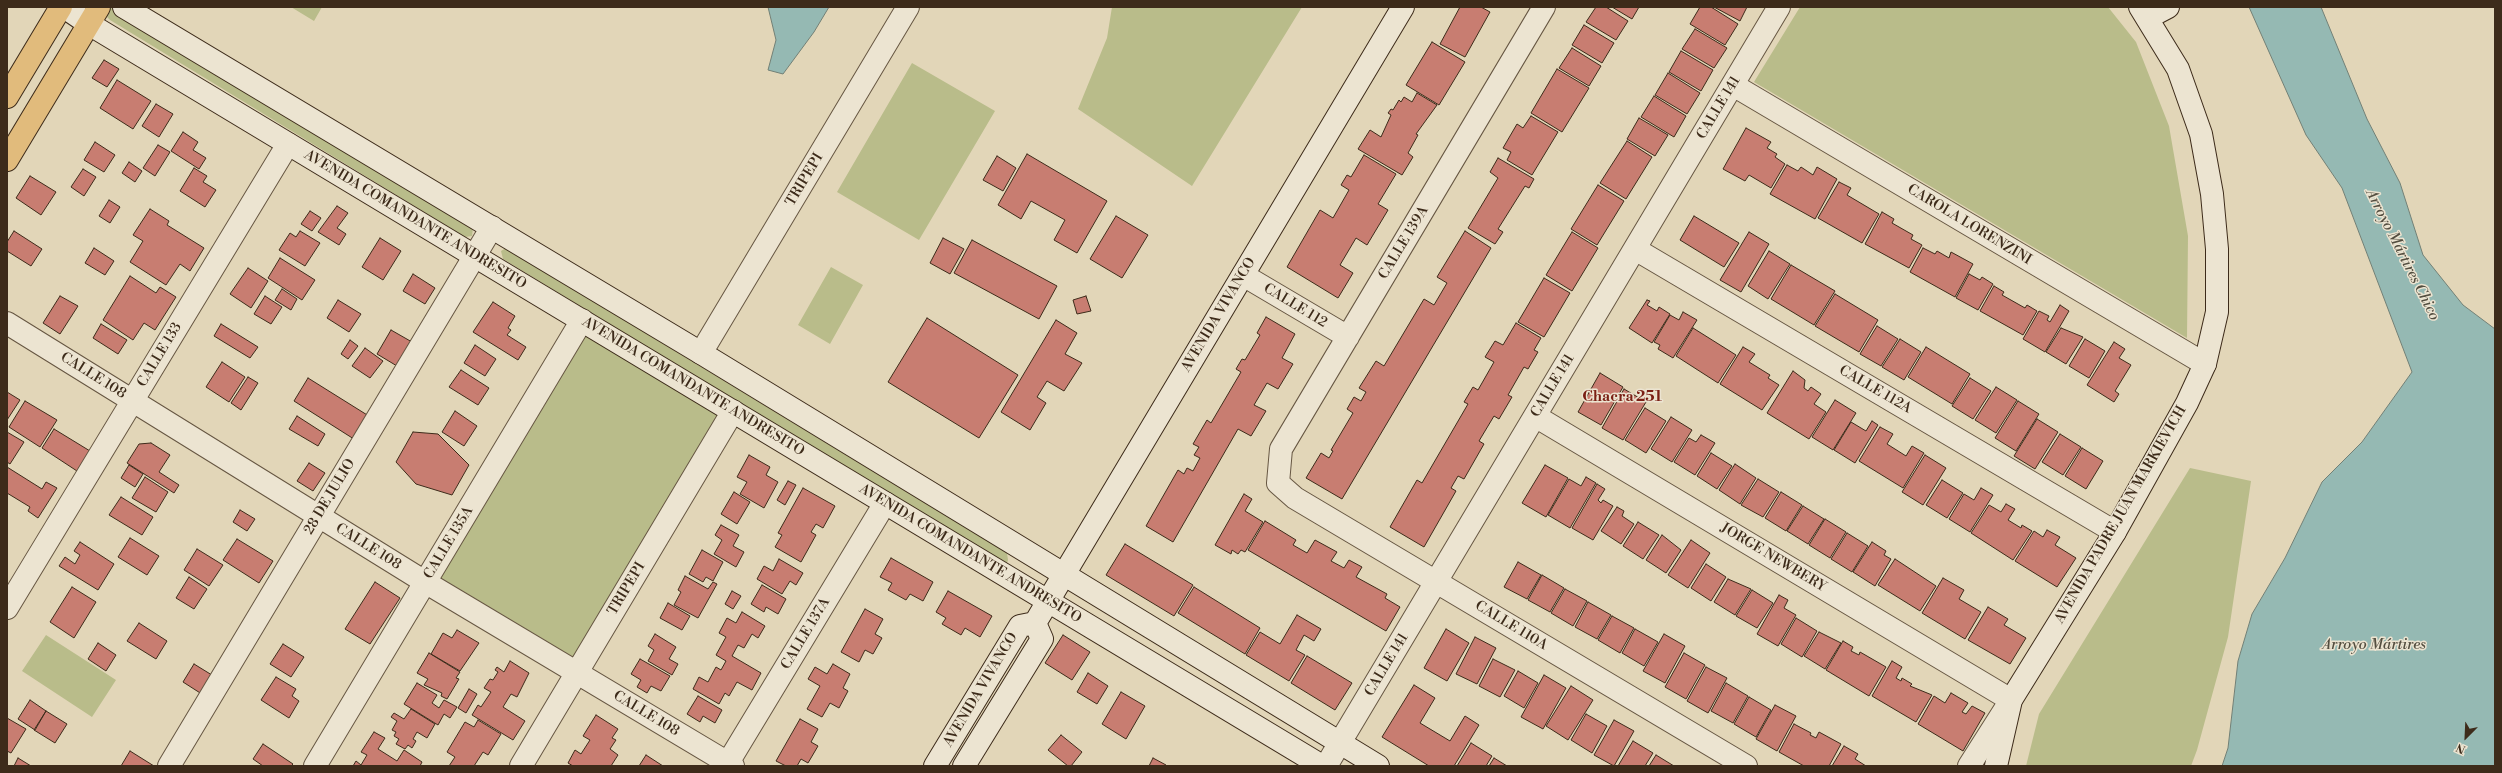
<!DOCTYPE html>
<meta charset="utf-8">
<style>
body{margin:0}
#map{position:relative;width:2502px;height:773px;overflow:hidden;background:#e2d6b8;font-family:"Libre Bodoni",serif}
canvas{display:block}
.frame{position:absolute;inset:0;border:8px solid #3d2b1a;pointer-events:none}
.north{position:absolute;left:2446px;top:717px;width:40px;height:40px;-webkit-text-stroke:3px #ece4d1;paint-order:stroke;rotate:204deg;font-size:11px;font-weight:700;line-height:16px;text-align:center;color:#3d2b1a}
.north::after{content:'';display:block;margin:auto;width:14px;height:18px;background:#3d2b1a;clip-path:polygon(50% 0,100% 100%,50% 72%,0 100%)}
</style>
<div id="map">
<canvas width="2502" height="773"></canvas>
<div class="frame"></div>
<div class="north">N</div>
</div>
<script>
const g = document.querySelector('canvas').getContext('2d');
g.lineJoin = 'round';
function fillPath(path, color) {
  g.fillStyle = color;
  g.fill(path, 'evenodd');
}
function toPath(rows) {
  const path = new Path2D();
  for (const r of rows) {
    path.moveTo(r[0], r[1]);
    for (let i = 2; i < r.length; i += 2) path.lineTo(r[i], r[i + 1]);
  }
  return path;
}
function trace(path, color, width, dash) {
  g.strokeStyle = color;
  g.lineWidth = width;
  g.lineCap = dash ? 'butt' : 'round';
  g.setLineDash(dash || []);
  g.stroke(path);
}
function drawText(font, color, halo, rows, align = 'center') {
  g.font = font + ' "Libre Bodoni",serif';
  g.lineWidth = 3;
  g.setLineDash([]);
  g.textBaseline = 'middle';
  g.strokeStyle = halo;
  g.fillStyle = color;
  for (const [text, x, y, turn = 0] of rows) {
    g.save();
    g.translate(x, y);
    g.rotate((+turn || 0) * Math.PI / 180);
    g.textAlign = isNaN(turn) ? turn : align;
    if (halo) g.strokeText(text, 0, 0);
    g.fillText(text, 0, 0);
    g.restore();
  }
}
fillPath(toPath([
 [291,7,322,7,314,21],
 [1112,7,1302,7,1192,186,1078,109,1107,38],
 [1800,7,2108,7,2136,42,2169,126,2188,236,2187,338,1754,82],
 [112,8,473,228,472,236,465,237,110,20,106,16,109,9],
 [912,63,995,111,919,240,837,192],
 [506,248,1007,553,1008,560,1007,563,999,562,503,259,501,251],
 [831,267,863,285,830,344,798,325],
 [580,328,724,416,578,660,436,575],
 [2190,468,2251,481,2228,637,2197,750,2191,766,2026,766,2039,714],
 [46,635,116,680,92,717,22,671]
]), '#b9bc8a');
const water = toPath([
 [768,7,829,7,814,32,783,74,768,70,776,40,768,7],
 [2249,7,2321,7,2367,119,2400,183,2423,255,2463,305,2495,329,2495,766,2222,766,2228,748,2238,661,2252,614,2285,558,2322,482,2362,442,2412,372,2342,188,2306,135,2249,7]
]);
fillPath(water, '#95b9b3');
trace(water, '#728076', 1);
const building = toPath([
 [1460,7,1481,7,1490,12,1465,57,1440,44,1460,7],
 [1596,7,1606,7,1628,21,1616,40,1586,22,1596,7],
 [1612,7,1639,7,1632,19,1612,7],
 [1700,7,1711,7,1738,24,1725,45,1690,24,1700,7],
 [1714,7,1747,7,1740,21,1714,7],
 [1584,25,1614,43,1602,63,1572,45,1584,25],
 [1695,29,1727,48,1714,68,1682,49,1695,29],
 [1432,42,1465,62,1439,105,1406,85,1432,42],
 [1572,48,1601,66,1589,86,1559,68,1572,48],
 [1681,51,1713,70,1701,91,1669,72,1681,51],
 [104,60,119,69,107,87,92,78,104,60],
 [1557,69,1589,88,1562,132,1531,113,1557,69],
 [1668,73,1700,93,1687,114,1655,95,1668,73],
 [117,80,151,101,133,129,100,108,117,80],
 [1417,93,1437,105,1416,134,1418,135,1408,153,1413,157,1402,175,1358,149,1370,130,1381,137,1391,115,1388,113,1391,109,1393,110,1399,100,1401,102,1404,97,1412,102,1417,93],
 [1654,96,1686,116,1674,137,1641,117,1654,96],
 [156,104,173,114,159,137,142,126,156,104],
 [1531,116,1558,132,1532,175,1507,160,1511,152,1503,148,1517,124,1523,128,1531,116],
 [1639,118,1668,135,1655,156,1627,139,1639,118],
 [1746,128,1771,142,1767,148,1777,154,1775,157,1785,164,1771,188,1749,175,1745,181,1723,169,1746,128],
 [183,132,198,142,193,150,206,158,199,169,171,151,183,132],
 [1627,141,1652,157,1626,199,1600,183,1627,141],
 [95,142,115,155,104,172,84,160,95,142],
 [158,145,170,152,155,176,143,168,158,145],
 [1027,154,1107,201,1077,253,1054,240,1065,220,1031,201,1021,219,998,205,1027,154],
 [1364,155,1396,174,1378,204,1388,210,1367,245,1356,238,1340,265,1353,273,1338,298,1287,267,1320,210,1333,218,1349,190,1341,185,1347,175,1351,177,1364,155],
 [997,156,1016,168,1003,191,983,180,997,156],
 [1498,158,1534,179,1529,188,1525,186,1498,229,1503,232,1495,244,1468,228,1498,178,1490,172,1498,158],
 [129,162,142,171,135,182,122,173,129,162],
 [1787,165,1798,171,1801,167,1813,175,1817,167,1837,179,1815,219,1770,194,1787,165],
 [194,168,207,176,203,182,216,190,205,207,180,191,194,168],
 [83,169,96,177,84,196,71,187,83,169],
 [30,176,56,192,41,215,16,198,30,176],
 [1839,182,1851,188,1847,195,1879,214,1862,243,1818,218,1839,182],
 [1598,185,1624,201,1597,245,1571,229,1598,185],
 [109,200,120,207,110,223,99,216,109,200],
 [337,206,348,213,337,228,346,234,339,245,318,232,337,206],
 [150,209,169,221,167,225,204,248,190,271,180,264,166,285,130,262,143,241,133,235,150,209],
 [310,211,321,218,312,231,301,224,310,211],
 [1882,212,1894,219,1892,223,1913,235,1911,239,1922,245,1909,268,1865,244,1882,212],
 [1116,216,1148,235,1122,278,1090,259,1116,216],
 [1694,216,1739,243,1724,267,1680,240,1694,216],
 [14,231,42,249,31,266,7,251,7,242,14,231],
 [300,231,320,243,305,266,279,250,290,233,296,237,300,231],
 [1465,231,1491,248,1342,499,1306,478,1321,453,1329,458,1333,451,1331,450,1353,413,1347,409,1354,397,1361,401,1366,392,1359,388,1376,361,1384,366,1424,299,1434,305,1447,283,1437,277,1465,231],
 [1572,232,1598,248,1572,291,1546,275,1572,232],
 [1749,232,1769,244,1741,292,1720,280,1749,232],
 [380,238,401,251,383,280,362,267,380,238],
 [943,238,964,249,950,274,930,263,943,238],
 [972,240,1057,286,1039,319,954,273,972,240],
 [94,248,114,261,105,275,85,263,94,248],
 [1923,248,1935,254,1937,251,1949,258,1951,252,1973,264,1955,297,1910,272,1923,248],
 [1769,251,1790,264,1768,299,1748,286,1769,251],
 [280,258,315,280,302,300,268,278,280,258],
 [1791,265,1835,291,1814,325,1771,299,1791,265],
 [248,268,268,281,251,308,230,294,248,268],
 [413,274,435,288,425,304,403,291,413,274],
 [1969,274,1980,280,1982,277,1993,284,1978,310,1956,298,1969,274],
 [130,276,156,293,160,287,176,297,155,330,144,323,133,340,103,320,130,276],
 [1544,278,1570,293,1544,337,1518,322,1544,278],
 [1994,286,2004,292,2002,295,2025,308,2027,305,2037,311,2023,335,1980,311,1994,286],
 [282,289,297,299,291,310,275,300,282,289],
 [1835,294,1878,320,1859,352,1815,326,1835,294],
 [60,296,78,306,60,334,43,323,60,296],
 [265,296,282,307,271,324,254,314,265,296],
 [1086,296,1091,311,1077,314,1073,300,1086,296],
 [338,300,361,314,349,332,327,318,338,300],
 [1647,300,1650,301,1647,305,1657,311,1659,307,1670,314,1652,343,1629,328,1647,300],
 [493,302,515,316,508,328,511,330,507,335,526,347,518,360,473,332,493,302],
 [2060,305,2069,311,2045,352,2023,339,2039,311,2049,316,2047,320,2050,322,2060,305],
 [1683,312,1697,320,1673,358,1658,349,1660,345,1654,342,1670,315,1679,320,1683,312],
 [1266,317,1295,334,1282,358,1293,364,1278,389,1267,383,1254,405,1266,411,1251,436,1238,429,1173,542,1146,526,1178,470,1184,474,1187,468,1193,471,1200,458,1194,455,1199,447,1193,444,1207,420,1211,423,1241,372,1236,369,1242,359,1245,360,1260,335,1257,333,1266,317],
 [927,318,1018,375,979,438,888,382,927,318],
 [1056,320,1077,333,1065,354,1082,363,1064,391,1047,381,1037,397,1046,403,1030,430,1001,412,1056,320],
 [1516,323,1541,338,1534,350,1538,352,1528,369,1524,367,1508,395,1512,397,1499,419,1494,416,1479,441,1484,444,1464,479,1458,476,1451,488,1456,491,1424,547,1390,527,1417,480,1422,483,1468,404,1464,402,1473,387,1478,390,1494,362,1485,357,1495,341,1503,345,1516,323],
 [101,324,127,340,118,354,93,338,101,324],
 [221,324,258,347,250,358,214,336,221,324],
 [1877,326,1898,339,1881,366,1860,354,1877,326],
 [1693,328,1736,355,1718,383,1676,356,1693,328],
 [2061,328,2083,337,2066,364,2046,352,2061,328],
 [391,330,412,342,397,366,377,354,391,330],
 [1900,339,1921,352,1904,380,1882,367,1900,339],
 [2085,339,2105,351,2089,378,2069,366,2085,339],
 [350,340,358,346,348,359,341,354,350,340],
 [2114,342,2125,349,2119,358,2131,365,2115,391,2119,394,2114,402,2087,385,2114,342],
 [475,345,496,359,485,376,464,363,475,345],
 [1743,347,1755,354,1749,362,1770,375,1768,378,1779,385,1762,410,1720,384,1743,347],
 [1926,347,1970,374,1952,404,1908,377,1926,347],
 [365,348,383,361,370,378,352,366,365,348],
 [222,362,245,377,229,402,206,387,222,362],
 [461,370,489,388,478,405,449,387,461,370],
 [1793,371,1805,380,1804,388,1808,391,1811,387,1821,394,1814,404,1826,412,1809,439,1767,413,1793,371],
 [1600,373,1623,387,1601,425,1578,412,1600,373],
 [248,377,258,383,241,410,231,403,248,377],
 [308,378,372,418,357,441,294,401,308,378],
 [1970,378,1991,391,1973,419,1952,406,1970,378],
 [1996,387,2017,400,1996,433,1975,420,1996,387],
 [1624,389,1646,402,1623,440,1602,428,1624,389],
 [7,392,20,400,7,420,7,392],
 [1835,400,1856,413,1833,450,1812,437,1835,400],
 [25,401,57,420,40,447,9,427,25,401],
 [2018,401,2039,414,2016,451,1995,438,2018,401],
 [1645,408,1666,421,1646,453,1625,440,1645,408],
 [455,411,477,426,464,446,442,432,455,411],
 [297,416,325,434,318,446,289,429,297,416],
 [1671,417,1692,430,1672,462,1651,449,1671,417],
 [2037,419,2058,432,2035,469,2014,456,2037,419],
 [1872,421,1878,425,1855,463,1834,450,1851,422,1866,431,1872,421],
 [1880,427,1893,434,1887,444,1906,456,1912,446,1924,453,1903,488,1859,461,1880,427],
 [54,429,90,451,77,471,42,448,54,429],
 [7,432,24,442,10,464,7,462,7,432],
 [413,432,438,434,469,465,452,495,416,484,396,462,413,432],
 [2060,434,2081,447,2063,475,2042,462,2060,434],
 [1701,435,1715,443,1695,475,1674,462,1689,438,1696,442,1701,435],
 [151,443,170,455,159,472,179,485,174,493,127,463,139,444,151,443],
 [2082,448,2103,461,2086,489,2065,476,2082,448],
 [1711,453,1732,466,1717,489,1697,476,1711,453],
 [749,455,770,467,766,475,778,482,764,508,740,494,747,482,737,477,749,455],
 [1925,455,1946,468,1923,505,1902,492,1925,455],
 [309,463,325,473,313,491,297,481,309,463],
 [1735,464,1756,478,1740,504,1719,490,1735,464],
 [129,465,143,474,135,487,121,478,129,465],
 [1545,465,1568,478,1546,517,1522,503,1545,465],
 [7,467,42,489,46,482,57,488,38,518,28,511,30,507,7,493,7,467],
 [145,477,168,492,156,512,132,498,145,477],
 [1586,477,1596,483,1570,528,1548,515,1569,479,1581,486,1586,477],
 [1758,479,1779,492,1763,517,1741,505,1758,479],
 [1942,480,1963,493,1947,518,1926,505,1942,480],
 [788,481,796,485,785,505,777,500,788,481],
 [1597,484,1605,489,1598,500,1601,503,1603,500,1613,506,1593,540,1572,528,1597,484],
 [803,488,835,506,823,528,816,524,811,532,816,535,801,562,775,547,782,535,778,533,803,488],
 [1981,488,1993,495,1970,532,1949,519,1964,494,1974,500,1981,488],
 [734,492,750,502,737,524,721,514,734,492],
 [1781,492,1802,505,1786,531,1765,518,1781,492],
 [1244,494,1252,499,1245,511,1263,522,1245,552,1241,550,1238,554,1232,550,1231,554,1215,545,1244,494],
 [121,497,153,517,142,535,109,515,121,497],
 [2006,504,2015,509,2008,520,2021,528,2022,525,2032,531,2013,560,1971,533,1989,505,2001,512,2006,504],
 [1803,506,1824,519,1808,544,1787,531,1803,506],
 [1617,507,1624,511,1622,516,1634,524,1621,544,1601,531,1617,507],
 [240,510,255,519,247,531,233,522,240,510],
 [1825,519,1846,532,1830,558,1809,545,1825,519],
 [1265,521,1296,540,1293,545,1307,553,1315,540,1337,552,1331,561,1344,568,1349,560,1362,567,1356,577,1387,594,1385,598,1400,607,1386,631,1248,550,1265,521],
 [1638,522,1659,535,1643,559,1623,546,1638,522],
 [721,525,739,535,733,546,744,552,736,567,714,554,722,540,715,535,721,525],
 [2047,530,2060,537,2055,545,2076,558,2057,587,2015,561,2034,531,2043,537,2047,530],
 [1847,533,1868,546,1852,572,1831,559,1847,533],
 [1662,535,1681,550,1666,573,1646,560,1662,535],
 [130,538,159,556,147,575,118,557,130,538],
 [237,539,273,561,259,583,223,560,237,539],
 [1691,540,1710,553,1688,588,1668,575,1691,540],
 [80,542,114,564,98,590,59,566,65,557,75,564,80,555,74,551,80,542],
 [1872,542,1886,551,1884,555,1891,559,1875,586,1853,572,1872,542],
 [1125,544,1193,585,1174,616,1106,575,1125,544],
 [197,549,223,565,209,586,184,570,197,549],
 [702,550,723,562,713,581,706,577,703,582,689,574,702,550],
 [891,558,933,582,923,601,910,594,906,600,888,590,892,583,880,577,891,558],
 [779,559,803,573,796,585,790,581,782,594,757,579,764,566,773,571,779,559],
 [1895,559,1936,586,1920,611,1878,585,1895,559],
 [1518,562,1541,575,1527,599,1504,587,1518,562],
 [1706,564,1726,577,1711,601,1691,588,1706,564],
 [1542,575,1564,588,1550,612,1528,600,1542,575],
 [685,576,708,589,713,582,717,584,698,618,674,605,681,592,678,590,685,576],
 [189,577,207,589,194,609,176,598,189,577],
 [1943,578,1964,590,1959,599,1981,612,1965,639,1922,613,1943,578],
 [1728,579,1751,589,1735,615,1714,602,1728,579],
 [375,582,400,598,370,644,345,629,375,582],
 [762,585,786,599,778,614,766,607,764,612,751,604,762,585],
 [72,587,96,602,74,638,50,622,72,587],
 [1194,587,1260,628,1245,654,1178,613,1194,587],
 [1565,589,1587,601,1573,626,1551,613,1565,589],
 [1752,590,1773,603,1757,628,1736,616,1752,590],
 [732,591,741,596,733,609,725,604,732,591],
 [948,591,992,616,980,637,965,628,961,635,942,624,946,618,936,612,948,591],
 [1779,595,1788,600,1784,608,1796,615,1778,646,1757,634,1779,595],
 [1588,602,1611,615,1597,639,1575,627,1588,602],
 [668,603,690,616,682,630,660,618,668,603],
 [1988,607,2008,619,2004,625,2026,638,2010,664,1968,640,1988,607],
 [865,609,883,619,875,634,882,638,873,654,865,650,859,662,841,652,865,609],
 [742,612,765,626,758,638,752,634,744,648,738,645,732,656,761,673,752,690,737,682,729,696,725,693,719,704,693,689,699,677,708,682,716,667,721,670,726,661,716,655,726,637,719,633,727,618,736,623,742,612],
 [1297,615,1321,629,1314,641,1304,635,1296,650,1305,655,1289,681,1246,655,1260,632,1280,644,1297,615],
 [1612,616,1634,628,1620,653,1598,640,1612,616],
 [1796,618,1817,631,1802,657,1781,644,1796,618],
 [139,623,167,641,156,659,127,641,139,623],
 [1446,629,1469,643,1447,681,1424,668,1446,629],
 [1635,629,1658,642,1644,666,1622,653,1635,629],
 [457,630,479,643,460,671,431,654,443,633,452,638,457,630],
 [1819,632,1841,643,1825,669,1804,656,1819,632],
 [655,634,676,647,669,659,678,664,672,675,648,661,654,650,648,646,655,634],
 [1664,634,1685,646,1665,683,1643,671,1664,634],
 [1063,635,1090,652,1072,680,1045,663,1063,635],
 [1475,637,1496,648,1477,684,1456,674,1475,637],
 [1843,641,1853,647,1851,651,1859,655,1860,652,1886,667,1869,696,1826,670,1843,641],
 [98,643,116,655,106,671,88,659,98,643],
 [283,644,304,657,291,677,270,664,283,644],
 [429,653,460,672,456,678,459,679,447,699,441,696,442,693,424,685,428,679,417,673,429,653],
 [1684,653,1705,665,1686,699,1665,687,1684,653],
 [1307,656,1352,683,1335,710,1291,683,1307,656],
 [640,659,670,676,661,691,651,686,647,693,637,687,641,680,631,674,640,659],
 [1493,659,1515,670,1500,697,1479,686,1493,659],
 [510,661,529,673,517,697,511,694,503,707,525,721,513,740,472,715,478,705,481,707,491,692,484,688,490,679,493,680,498,672,495,670,497,667,504,672,510,661],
 [1892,661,1902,667,1896,678,1901,681,1902,678,1912,684,1910,686,1932,695,1916,722,1872,696,1892,661],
 [194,664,220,680,208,698,183,682,194,664],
 [833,664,850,674,843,688,848,691,839,708,830,703,822,717,807,709,820,686,808,679,815,667,827,674,833,664],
 [1706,667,1727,678,1708,713,1687,701,1706,667],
 [1518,671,1538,683,1524,708,1504,696,1518,671],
 [1088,673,1108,686,1097,704,1077,692,1088,673],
 [1544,675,1566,688,1543,729,1521,717,1544,675],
 [276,677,296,689,292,696,299,701,289,718,261,700,276,677],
 [417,683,437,695,432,703,439,708,444,700,457,707,450,718,444,714,438,725,404,704,417,683],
 [1726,683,1748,696,1733,723,1711,711,1726,683],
 [1414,685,1435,698,1420,723,1450,741,1465,716,1479,725,1454,766,1429,766,1382,737,1414,685],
 [1571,686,1593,700,1568,740,1546,726,1571,686],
 [469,689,477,694,466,713,458,708,469,689],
 [1121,692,1145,706,1126,739,1102,724,1121,692],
 [1951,693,1968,703,1962,712,1966,714,1972,706,1985,713,1963,751,1918,724,1934,696,1945,703,1951,693],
 [698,696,722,710,715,723,703,716,700,722,687,714,698,696],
 [1749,697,1771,710,1756,737,1734,724,1749,697],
 [30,700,46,711,35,730,18,719,30,700],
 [1775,705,1796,716,1777,751,1756,739,1775,705],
 [411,709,435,724,427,738,417,732,413,739,416,741,412,748,408,745,405,749,396,744,399,739,394,736,396,732,392,730,397,721,391,717,394,713,404,719,411,709],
 [46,711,67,724,55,743,34,730,46,711],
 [1586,714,1607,726,1592,753,1571,740,1586,714],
 [596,715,618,729,612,738,616,740,610,749,618,755,611,766,573,766,568,763,575,750,581,754,590,740,583,736,596,715],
 [7,718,26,729,11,753,7,751,7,718],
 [800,719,818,729,811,742,818,746,808,763,801,759,797,766,786,766,776,761,800,719],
 [478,720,501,734,488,755,483,752,474,766,449,766,455,757,447,752,465,722,474,727,478,720],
 [1614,720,1634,731,1614,766,1594,755,1614,720],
 [1794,724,1811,733,1810,735,1816,738,1819,732,1841,744,1829,766,1804,766,1779,752,1794,724],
 [374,732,385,738,378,749,397,761,404,750,422,762,420,766,353,766,356,761,361,765,367,755,361,752,374,732],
 [1061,735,1082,752,1071,766,1068,766,1048,750,1061,735],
 [1633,741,1653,753,1645,766,1618,766,1633,741],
 [1471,743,1492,756,1486,766,1457,766,1471,743],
 [263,744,293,764,291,766,263,766,253,759,263,744],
 [1844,746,1858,754,1855,759,1866,766,1832,766,1844,746],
 [130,751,154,766,121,766,130,751],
 [646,755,663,766,639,766,646,755],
 [1656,755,1674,766,1649,766,1656,755],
 [18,758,31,766,14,766,18,758],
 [1153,758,1166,765,1165,766,1149,766,1153,758],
 [1494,758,1507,766,1489,766,1494,758]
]);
fillPath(building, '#c87d71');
trace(building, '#3d2b1a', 1);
const street = toPath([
 [1544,7,1281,449,1278,483,1295,498,1746,766],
 [1733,85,2205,364],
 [1635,249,2115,532],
 [1243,275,1348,337],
 [7,323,425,582,733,766],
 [701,353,908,7],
 [1535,416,2011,700,1969,766],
 [7,608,288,144],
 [169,766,492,227],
 [315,766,582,320],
 [521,766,733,411],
 [726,766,885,503],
 [1326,766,1779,7]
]);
const secondary = toPath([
 [64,7,89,24,1322,766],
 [124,7,701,353,1378,766],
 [2147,18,2168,7],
 [935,766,1020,626,1035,623,1403,7],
 [964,766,1042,639,1035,623],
 [1996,766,2011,700,2115,532,2187,403,2205,364,2217,312,2217,249,2212,194,2201,134,2178,69,2140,7]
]);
const primary = toPath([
 [7,97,61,7],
 [7,160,99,7]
]);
trace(street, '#665642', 24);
trace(secondary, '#3d2b1a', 24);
trace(primary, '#3d2b1a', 24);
trace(street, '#ece4d1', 22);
trace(secondary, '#ece4d1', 22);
trace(primary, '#e1bb7c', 22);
drawText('14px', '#3d2b1a', '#ece4d1', [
 ["CALLE 141",1719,108,-59],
 ["TRIPEPI",805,180,-59],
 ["AVENIDA COMANDANTE ANDRESITO",415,220,31],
 ["CAROLA LORENZINI",1969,225,31],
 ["CALLE 139A",1404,243,-59],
 ["CALLE 112",1295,306,31],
 ["AVENIDA VIVANCO",1219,315,-59],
 ["CALLE 133",160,355,-59],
 ["CALLE 108",93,376,32],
 ["CALLE 141",1553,386,-59],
 ["AVENIDA COMANDANTE ANDRESITO",693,387,31],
 ["CALLE 112A",1875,390,30],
 ["28 DE JULIO",330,497,-59],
 ["AVENIDA PADRE JUAN MARKIEVICH",2121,515,-60],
 ["CALLE 135A",449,543,-59],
 ["CALLE 108",368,547,32],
 ["AVENIDA COMANDANTE ANDRESITO",970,554,31],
 ["JORGE NEWBERY",1773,558,31],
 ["TRIPEPI",627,589,-59],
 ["CALLE 110A",1511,626,31],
 ["CALLE 137A",806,634,-59],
 ["CALLE 141",1387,665,-59],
 ["AVENIDA VIVANCO",981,690,-59],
 ["CALLE 108",646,714,31]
]);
drawText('italic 15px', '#534e40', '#ece4d1', [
 ["Arroyo Mártires Chico",2402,255,63],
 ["Arroyo Mártires",2374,645]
]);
drawText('bold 15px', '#7a1f14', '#ece4d1', [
 ["Chacra 251",1622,397]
]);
</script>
